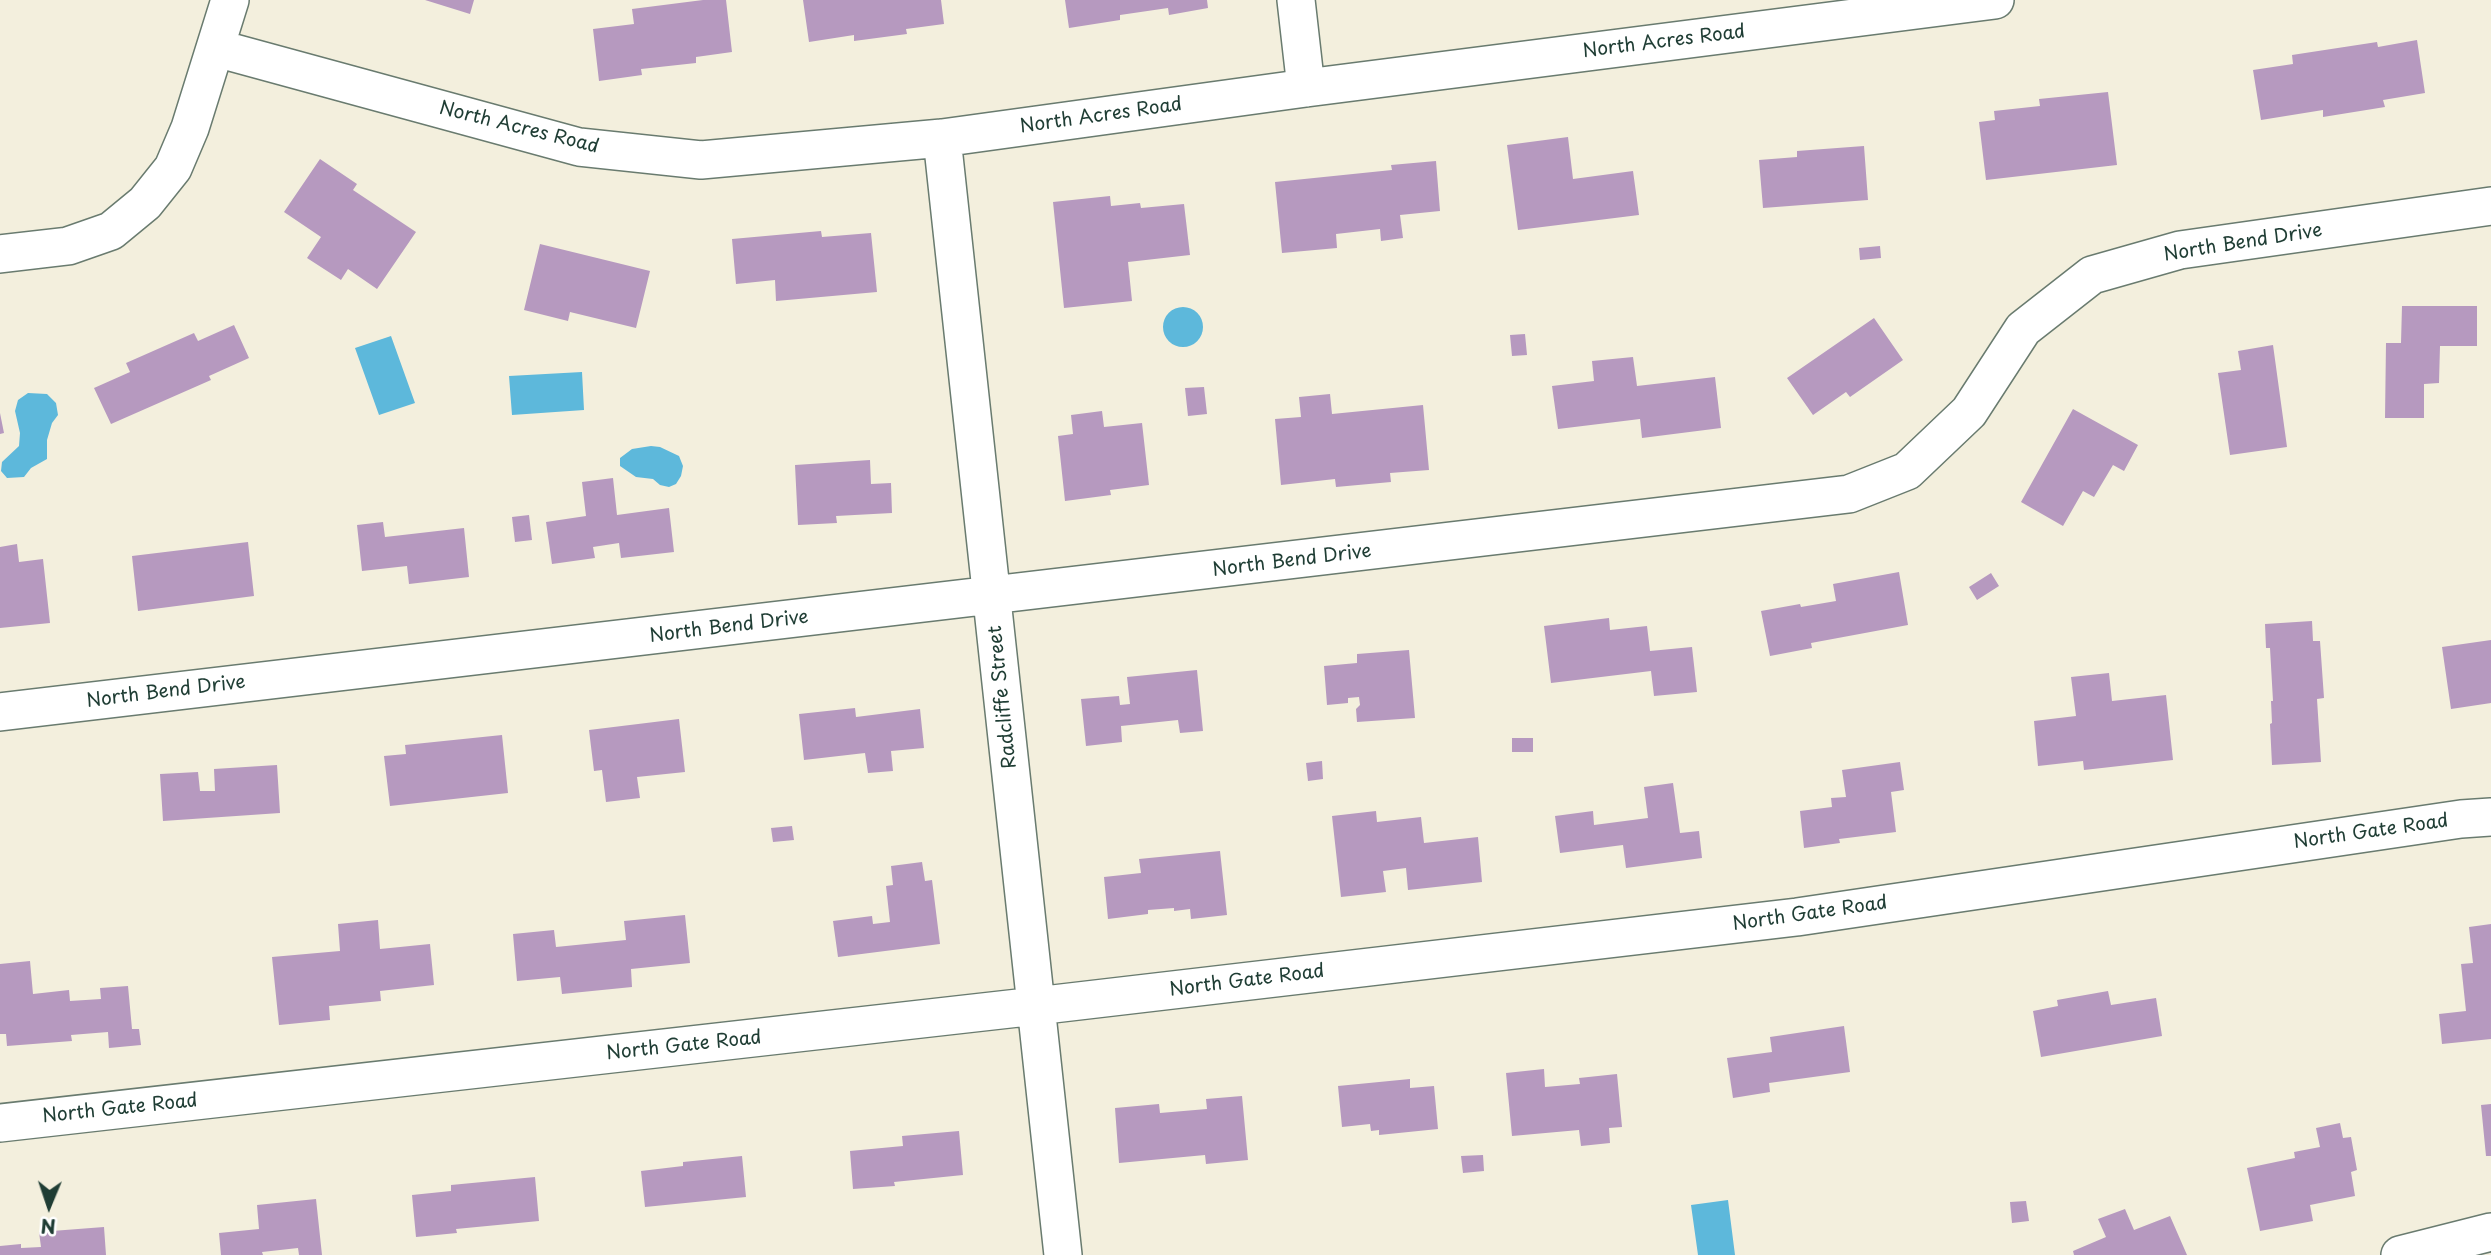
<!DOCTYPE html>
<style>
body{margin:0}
#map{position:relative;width:2491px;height:1255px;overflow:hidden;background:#f3efdd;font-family:"Playpen Sans",sans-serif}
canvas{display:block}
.north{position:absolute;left:14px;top:1171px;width:70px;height:70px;-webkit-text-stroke:5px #fff;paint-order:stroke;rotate:182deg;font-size:19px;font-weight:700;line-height:28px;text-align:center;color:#1f3d34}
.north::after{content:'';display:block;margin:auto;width:24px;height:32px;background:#1f3d34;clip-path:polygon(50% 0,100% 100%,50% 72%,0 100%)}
</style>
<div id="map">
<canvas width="2491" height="1255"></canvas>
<div class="north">N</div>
</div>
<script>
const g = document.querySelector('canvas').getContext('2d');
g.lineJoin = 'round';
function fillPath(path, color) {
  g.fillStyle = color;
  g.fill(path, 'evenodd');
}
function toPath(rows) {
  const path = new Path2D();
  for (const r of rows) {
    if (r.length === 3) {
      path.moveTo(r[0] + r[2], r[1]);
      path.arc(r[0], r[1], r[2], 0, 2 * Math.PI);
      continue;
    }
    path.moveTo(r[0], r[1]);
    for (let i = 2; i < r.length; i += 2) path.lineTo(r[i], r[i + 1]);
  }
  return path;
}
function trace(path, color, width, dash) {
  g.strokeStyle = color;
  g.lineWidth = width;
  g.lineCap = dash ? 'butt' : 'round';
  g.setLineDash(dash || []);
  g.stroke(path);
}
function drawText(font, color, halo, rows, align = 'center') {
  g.font = font + ' "Playpen Sans",sans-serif';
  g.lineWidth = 6;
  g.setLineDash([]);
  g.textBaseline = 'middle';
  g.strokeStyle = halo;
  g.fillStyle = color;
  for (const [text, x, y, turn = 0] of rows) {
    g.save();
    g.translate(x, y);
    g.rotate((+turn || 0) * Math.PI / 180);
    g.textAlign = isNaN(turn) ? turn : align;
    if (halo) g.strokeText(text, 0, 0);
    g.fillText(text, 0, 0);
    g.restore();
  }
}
fillPath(toPath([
 [1183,327,20],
 [391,336,415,403,379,415,355,348],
 [582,372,584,410,512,415,509,376],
 [28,393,47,394,56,403,58,415,52,423,47,440,47,459,31,468,24,477,7,478,1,471,2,462,19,446,20,433,15,411,18,400],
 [651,446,660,447,679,456,683,466,681,476,676,484,669,487,660,485,653,479,636,477,620,466,620,458,632,449],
 [1728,1200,1735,1255,1698,1255,1691,1205]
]), '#5db8db');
fillPath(toPath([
 [425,0,474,0,470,14],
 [703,0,726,0,732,52,696,57,696,63,641,69,642,75,599,81,593,29,634,24,632,9],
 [803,0,941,0,944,24,906,29,907,34,854,41,854,35,809,42],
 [1065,0,1207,0,1208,8,1169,15,1168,8,1120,15,1120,20,1069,28],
 [2417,40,2425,93,2383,100,2385,107,2323,117,2323,110,2261,120,2253,70,2293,64,2292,55,2377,42,2378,47],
 [2108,92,2117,165,1986,180,1979,122,1995,120,1994,111,2040,106,2039,99],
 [1568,137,1573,179,1633,171,1639,215,1518,230,1507,145],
 [1864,146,1868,200,1763,208,1759,160,1797,157,1797,151],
 [320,159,357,184,353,190,416,232,377,289,348,269,341,280,307,258,321,237,284,212],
 [1436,161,1440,211,1400,215,1403,238,1381,241,1380,229,1336,234,1337,248,1282,253,1275,182,1392,170,1391,165],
 [1110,196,1111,206,1140,203,1141,208,1184,204,1190,255,1128,262,1132,301,1064,308,1053,202],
 [821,231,822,237,871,233,877,292,776,301,775,280,736,284,732,239],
 [540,244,650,271,636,328,570,312,568,321,524,310],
 [1880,246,1881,258,1860,260,1859,248],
 [2402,306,2477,306,2477,346,2440,346,2439,383,2424,384,2424,418,2385,418,2386,343,2401,343],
 [1874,318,1903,360,1850,397,1846,392,1813,415,1787,378],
 [234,325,249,358,209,376,211,380,111,424,94,388,130,372,126,363,194,333,198,341],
 [1525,334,1527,355,1512,356,1510,335],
 [2273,345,2287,447,2230,455,2218,373,2241,370,2238,351],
 [1633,357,1637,386,1715,377,1721,428,1642,438,1640,419,1558,429,1552,386,1594,381,1592,361],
 [1204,387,1207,414,1188,416,1185,388],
 [1330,394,1332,414,1423,405,1429,470,1390,473,1391,482,1336,487,1335,479,1281,485,1275,419,1301,417,1299,397],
 [2073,409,2138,445,2124,471,2113,465,2094,497,2083,491,2063,526,2021,502],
 [1102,411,1104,427,1142,423,1149,485,1110,490,1111,495,1065,501,1058,436,1073,434,1071,415],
 [0,413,4,433,0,434],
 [870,460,871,484,891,483,892,513,836,516,837,523,798,525,795,465],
 [613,478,617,515,669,508,674,552,621,558,619,543,593,547,595,558,552,564,546,522,586,516,582,482],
 [529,515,532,540,515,542,512,517],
 [383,522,385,537,464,528,469,577,409,584,407,566,362,571,357,525],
 [248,542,254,596,138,611,132,556],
 [17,544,19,562,43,559,50,623,0,628,0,547],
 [1899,572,1908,625,1811,643,1812,648,1770,656,1761,611,1800,604,1801,607,1836,601,1833,584],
 [1991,573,1999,586,1977,600,1969,587],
 [1609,618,1610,630,1647,626,1650,651,1692,647,1697,692,1654,696,1651,671,1551,683,1544,626],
 [2312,621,2313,641,2320,641,2324,698,2317,699,2321,762,2272,765,2270,724,2272,723,2271,701,2273,701,2270,648,2266,648,2265,624],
 [2491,640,2491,703,2451,709,2442,647],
 [1409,650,1415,718,1357,722,1356,709,1360,705,1359,697,1348,698,1348,703,1327,705,1324,666,1357,663,1357,654],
 [1197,670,1203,731,1180,733,1178,720,1121,726,1122,742,1086,746,1081,699,1119,696,1120,705,1130,704,1127,677],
 [2109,673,2112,701,2166,695,2173,760,2084,770,2083,761,2038,766,2034,721,2076,716,2071,677],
 [855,708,856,717,920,709,924,748,891,751,893,771,868,773,865,753,804,760,799,714],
 [679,719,685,772,637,777,640,798,606,802,602,770,594,771,589,730],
 [502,735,508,793,390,806,384,756,406,754,405,745],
 [1512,738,1533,738,1533,752,1512,752],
 [1322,761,1323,779,1308,781,1306,763],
 [1900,762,1904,790,1891,792,1896,832,1839,839,1840,843,1804,848,1800,811,1832,807,1831,798,1846,797,1842,770],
 [277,765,280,813,163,821,160,774,198,772,200,791,215,791,214,769],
 [1673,783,1680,833,1699,831,1702,858,1626,868,1623,845,1560,853,1555,816,1593,811,1594,825,1648,818,1644,787],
 [1376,811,1377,822,1421,817,1424,843,1478,837,1482,882,1408,890,1406,868,1383,871,1386,892,1341,897,1332,816],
 [792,826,794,840,773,842,771,828],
 [1220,851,1227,915,1191,919,1190,909,1174,911,1174,908,1148,910,1148,914,1108,919,1104,877,1141,873,1139,859],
 [922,862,925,881,932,880,940,944,838,957,833,921,872,916,873,924,890,922,886,886,893,885,891,866],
 [685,915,690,963,631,969,632,987,562,994,560,977,517,981,513,934,554,930,556,947,626,940,624,921],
 [378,920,380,949,430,944,434,985,380,991,381,1001,329,1006,330,1020,279,1025,272,957,340,951,338,924],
 [2491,924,2491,1039,2442,1044,2439,1014,2466,1011,2461,964,2473,963,2469,927],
 [30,961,33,994,69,990,70,1001,101,999,100,988,128,986,132,1029,139,1029,141,1045,109,1048,108,1032,71,1035,72,1041,7,1046,6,1034,0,1034,0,964],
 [2108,991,2111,1005,2156,998,2162,1036,2041,1057,2033,1011,2058,1006,2057,1000],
 [1844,1026,1850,1072,1769,1083,1770,1092,1733,1098,1727,1058,1772,1052,1770,1037],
 [1544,1069,1545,1087,1580,1084,1579,1078,1617,1074,1622,1127,1609,1128,1610,1143,1581,1146,1579,1130,1512,1136,1506,1073],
 [1410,1079,1410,1088,1434,1086,1438,1129,1379,1135,1379,1130,1371,1131,1370,1124,1342,1127,1338,1086],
 [1242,1096,1248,1160,1206,1164,1205,1155,1119,1163,1115,1108,1159,1104,1160,1113,1207,1109,1206,1099],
 [2491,1104,2491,1156,2486,1156,2481,1105],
 [2340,1123,2343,1138,2351,1137,2357,1170,2351,1172,2355,1196,2310,1205,2313,1221,2260,1231,2247,1168,2295,1158,2294,1152,2320,1147,2316,1128],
 [959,1131,963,1175,894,1182,895,1186,853,1189,850,1151,903,1146,902,1136],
 [1483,1155,1484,1171,1463,1173,1461,1156],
 [742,1156,746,1197,645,1207,641,1171,683,1166,683,1162],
 [535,1177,539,1221,456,1229,457,1233,416,1237,412,1195,451,1191,451,1185],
 [316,1199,322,1255,299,1255,298,1248,262,1252,263,1255,221,1255,219,1233,259,1229,257,1205],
 [2026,1201,2029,1221,2012,1223,2010,1202],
 [2125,1209,2134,1230,2170,1216,2187,1255,2074,1255,2073,1251,2106,1237,2098,1219],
 [104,1227,106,1255,0,1255,0,1246,21,1244,21,1248,41,1247,39,1232]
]), '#b699bf');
const minor = toPath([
 [1296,0,1306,88],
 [216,48,579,147,701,160,942,138,1306,88,1995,0],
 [942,138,1063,1255],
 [0,254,68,246,111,231,145,203,173,168,190,128,230,0],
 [0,712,1849,494,1907,471,1969,412,2023,329,2092,275,2180,250,2491,206],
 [0,1123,1036,1006,1797,917,2461,819,2491,817],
 [2400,1255,2491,1232]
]);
trace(minor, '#697b6f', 40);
trace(minor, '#fff', 37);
drawText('19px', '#1f3d34', '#fff', [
 ["North Acres Road",1664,42,-7],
 ["North Acres Road",1101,116,-8],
 ["North Acres Road",519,128,14],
 ["North Bend Drive",2243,243,-9],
 ["North Bend Drive",1292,561,-7],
 ["North Bend Drive",729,627,-7],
 ["North Bend Drive",166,692,-7],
 ["Radcliffe Street",1003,697,-96],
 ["North Gate Road",2371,832,-8],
 ["North Gate Road",1810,914,-8],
 ["North Gate Road",1247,981,-7],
 ["North Gate Road",684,1046,-6],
 ["North Gate Road",120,1109,-6]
]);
</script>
